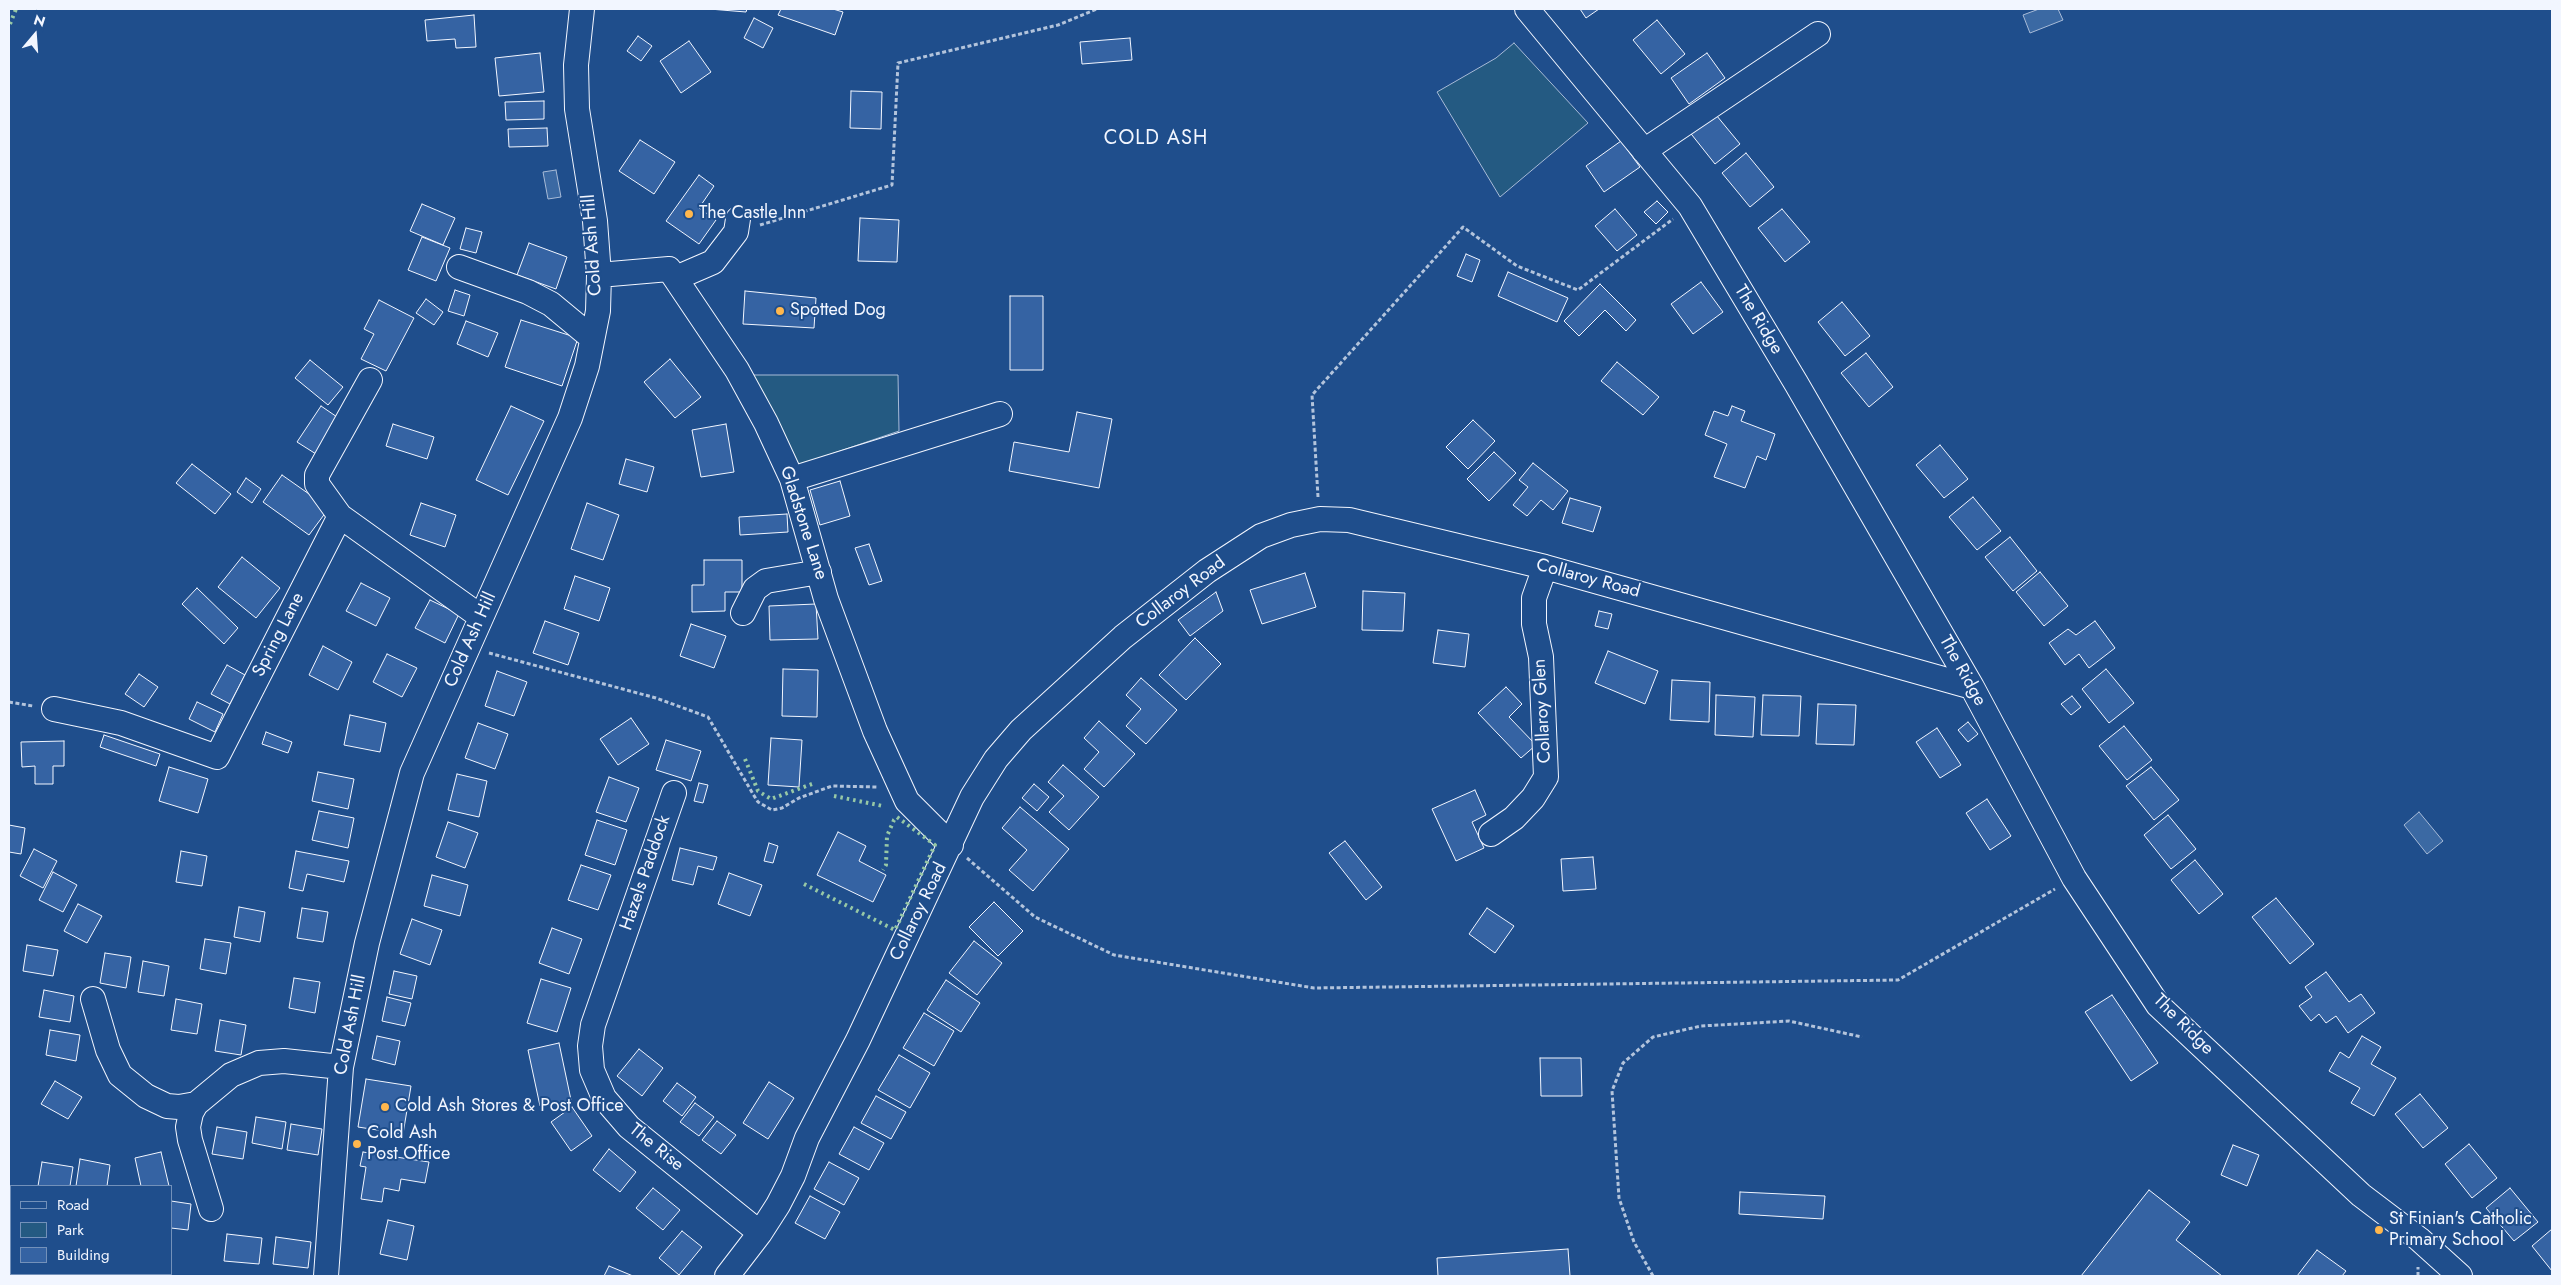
<!DOCTYPE html>
<style>
body{margin:0}
#map{position:relative;width:2561px;height:1285px;overflow:hidden;background:#1f4e8c;font-family:Jost,sans-serif}
canvas{display:block}
.frame{position:absolute;inset:0;border:10px solid #f2f6ff;pointer-events:none}
.legend{position:absolute;left:10px;top:1185px;width:162px;height:90px;box-sizing:border-box;background:#1f4e8c;border:1px solid #7391ba;margin:0;padding:6px 9px;list-style:none;font-size:15px;color:#f2f6ff}
.legend li{display:flex;align-items:center;gap:10px;height:25px}
.legend b{width:25px;border:1px solid #7391ba}
.north{position:absolute;left:10px;top:10px;width:50px;height:50px;-webkit-text-stroke:4px #1f4e8c;paint-order:stroke;rotate:18deg;font-size:14px;font-weight:700;line-height:20px;text-align:center;color:#f2f6ff}
.north::after{content:'';display:block;margin:auto;width:18px;height:22px;background:#f2f6ff;clip-path:polygon(50% 0,100% 100%,50% 72%,0 100%)}
</style>
<div id="map">
<canvas width="2561" height="1285"></canvas>
<div class="frame"></div>
<ul class="legend">
<li><b style="height:6px;background:#1f4e8c"></b>Road</li>
<li><b style="height:14px;background:#245a82"></b>Park</li>
<li><b style="height:14px;background:#3563a3"></b>Building</li>
</ul>
<div class="north">N</div>
</div>
<script>
const g = document.querySelector('canvas').getContext('2d');
g.lineJoin = 'round';
function fillPath(path, color) {
  g.fillStyle = color;
  g.fill(path, 'evenodd');
}
function toPath(rows) {
  const path = new Path2D();
  for (const r of rows) {
    path.moveTo(r[0], r[1]);
    for (let i = 2; i < r.length; i += 2) path.lineTo(r[i], r[i + 1]);
  }
  return path;
}
function trace(path, color, width, dash) {
  g.strokeStyle = color;
  g.lineWidth = width;
  g.lineCap = dash ? 'butt' : 'round';
  g.setLineDash(dash || []);
  g.stroke(path);
}
function drawText(font, color, halo, rows, align = 'center') {
  g.font = font + ' Jost,sans-serif';
  g.lineWidth = 4;
  g.setLineDash([]);
  g.textBaseline = 'middle';
  g.strokeStyle = halo;
  g.fillStyle = color;
  for (const [text, x, y, turn = 0] of rows) {
    g.save();
    g.translate(x, y);
    g.rotate((+turn || 0) * Math.PI / 180);
    g.textAlign = isNaN(turn) ? turn : align;
    if (halo) g.strokeText(text, 0, 0);
    g.fillText(text, 0, 0);
    g.restore();
  }
}
const green = toPath([
 [1514,43,1588,123,1500,197,1437,92,1496,58,1514,43],
 [750,375,898,375,899,431,793,467,750,375]
]);
fillPath(green, '#245a82');
trace(green, '#a8bbd7', 1);
const water = toPath([
 [2039,9,2058,9,2063,20,2030,33,2023,15,2039,9],
 [556,170,561,197,548,199,543,172,556,170],
 [2419,812,2443,841,2427,854,2404,825,2419,812]
]);
fillPath(water, '#3b69a3');
trace(water, '#a8bbd7', 1);
const building = toPath([
 [709,9,747,9,746,12,709,9],
 [781,9,833,9,843,12,835,35,778,15,781,9],
 [1580,9,1599,9,1586,18,1580,9],
 [474,15,476,47,456,48,455,39,427,41,425,20,474,15],
 [754,18,773,28,763,48,744,38,754,18],
 [1657,20,1685,54,1661,74,1633,40,1657,20],
 [638,36,652,46,641,61,627,51,638,36],
 [1130,38,1132,60,1082,64,1080,42,1130,38],
 [689,41,711,72,681,93,660,61,689,41],
 [540,53,544,92,499,96,495,58,540,53],
 [1707,53,1725,78,1689,104,1671,78,1707,53],
 [851,91,882,92,881,129,850,128,851,91],
 [544,101,544,119,506,120,505,102,544,101],
 [1712,110,1740,144,1715,164,1688,130,1712,110],
 [547,128,548,146,509,147,508,129,547,128],
 [640,140,675,162,654,194,619,171,640,140],
 [1621,141,1640,167,1604,192,1586,166,1621,141],
 [1746,153,1774,187,1750,207,1722,173,1746,153],
 [699,175,714,186,699,208,716,220,699,244,666,221,699,175],
 [1657,201,1668,212,1656,224,1644,212,1657,201],
 [422,204,455,218,443,245,410,231,422,204],
 [1615,209,1637,235,1617,251,1595,226,1615,209],
 [1782,209,1810,242,1785,262,1758,228,1782,209],
 [860,218,899,220,897,262,858,261,860,218],
 [466,228,482,232,476,253,460,249,466,228],
 [422,237,450,248,436,281,408,270,422,237],
 [529,243,567,257,556,289,517,275,529,243],
 [1466,254,1480,260,1472,282,1457,276,1466,254],
 [1508,272,1568,298,1557,322,1498,296,1508,272],
 [1701,282,1723,312,1693,334,1671,304,1701,282],
 [1600,284,1636,320,1626,331,1605,310,1579,336,1564,321,1600,284],
 [455,290,470,295,464,316,448,311,455,290],
 [745,291,816,298,814,328,743,324,745,291],
 [1010,296,1043,296,1043,370,1010,370,1010,296],
 [426,299,443,312,434,325,416,313,426,299],
 [379,300,414,318,386,371,361,359,374,334,364,329,379,300],
 [1842,302,1870,336,1845,356,1818,322,1842,302],
 [521,320,578,338,562,386,505,367,521,320],
 [466,321,498,333,488,357,457,344,466,321],
 [1866,353,1893,387,1869,407,1841,373,1866,353],
 [670,359,701,397,675,418,644,382,670,359],
 [310,360,343,387,328,405,295,378,310,360],
 [1617,362,1659,397,1643,415,1601,381,1617,362],
 [321,406,340,419,316,454,297,442,321,406],
 [511,406,544,421,508,495,476,480,511,406],
 [1732,406,1745,411,1741,421,1775,434,1766,460,1757,456,1745,488,1714,477,1727,444,1705,435,1714,411,1728,416,1732,406],
 [1077,412,1112,419,1099,488,1009,471,1014,442,1069,452,1077,412],
 [1473,420,1495,441,1468,469,1446,447,1473,420],
 [393,424,434,437,427,459,386,446,393,424],
 [726,424,734,472,701,477,692,430,726,424],
 [1940,445,1968,479,1944,498,1916,465,1940,445],
 [1494,452,1516,473,1489,501,1467,479,1494,452],
 [626,459,654,467,647,492,619,484,626,459],
 [1533,463,1568,491,1553,510,1541,500,1527,516,1513,505,1528,487,1519,480,1533,463],
 [192,464,231,494,215,514,176,483,192,464],
 [282,475,329,508,309,535,263,502,282,475],
 [246,478,261,489,252,503,237,492,246,478],
 [840,481,850,516,820,525,810,490,840,481],
 [1973,497,2001,531,1977,550,1949,517,1973,497],
 [1570,498,1601,507,1593,532,1562,523,1570,498],
 [421,503,456,515,445,547,410,535,421,503],
 [587,503,619,515,603,560,571,549,587,503],
 [787,514,788,532,740,535,739,517,787,514],
 [2010,537,2037,571,2013,591,1985,557,2010,537],
 [869,544,882,581,869,585,855,548,869,544],
 [242,557,280,588,256,618,218,587,242,557],
 [704,560,742,560,742,592,725,592,725,611,692,612,692,585,704,585,704,560],
 [2040,572,2068,606,2044,626,2016,592,2040,572],
 [1305,573,1316,607,1262,624,1250,590,1305,573],
 [575,576,610,588,599,621,564,609,575,576],
 [361,583,390,598,376,626,346,611,361,583],
 [197,588,238,628,224,644,182,604,197,588],
 [1363,591,1405,593,1403,631,1362,630,1363,591],
 [1216,592,1223,611,1190,636,1178,620,1216,592],
 [430,600,459,614,445,643,415,628,430,600],
 [816,604,818,639,770,640,769,606,816,604],
 [1599,611,1612,614,1608,629,1595,626,1599,611],
 [545,621,579,633,568,665,533,653,545,621],
 [2095,621,2115,648,2089,668,2079,654,2065,665,2049,643,2068,629,2076,635,2095,621],
 [691,624,726,636,714,668,680,656,691,624],
 [1438,630,1469,634,1465,667,1433,663,1438,630],
 [1195,638,1221,664,1186,700,1159,675,1195,638],
 [323,646,352,662,338,690,309,675,323,646],
 [1608,651,1658,671,1645,704,1595,683,1608,651],
 [387,654,417,668,402,697,373,682,387,654],
 [227,665,245,675,230,704,211,694,227,665],
 [783,669,818,670,817,717,782,716,783,669],
 [2106,669,2134,703,2109,723,2082,689,2106,669],
 [497,671,527,682,514,716,485,706,497,671],
 [139,674,158,687,144,707,125,694,139,674],
 [1141,678,1177,710,1146,744,1126,726,1141,709,1126,695,1141,678],
 [1672,680,1710,682,1709,722,1670,720,1672,680],
 [1506,687,1522,704,1509,717,1536,745,1521,758,1478,713,1506,687],
 [1716,695,1755,697,1753,737,1715,735,1716,695],
 [1763,695,1801,696,1799,736,1761,735,1763,695],
 [2072,696,2081,707,2071,715,2061,704,2072,696],
 [197,702,223,714,215,732,189,719,197,702],
 [1818,704,1856,705,1854,745,1816,744,1818,704],
 [350,715,386,723,380,752,344,745,350,715],
 [631,718,649,744,618,765,600,739,631,718],
 [1099,721,1135,754,1104,787,1084,769,1099,752,1084,738,1099,721],
 [1968,722,1978,734,1968,742,1958,730,1968,722],
 [478,723,508,734,495,769,465,758,478,723],
 [2124,726,2152,760,2127,780,2099,746,2124,726],
 [1937,728,1961,765,1940,778,1916,742,1937,728],
 [266,732,292,742,288,753,262,744,266,732],
 [104,735,160,754,156,766,100,747,104,735],
 [771,738,802,740,799,787,768,785,771,738],
 [666,740,701,751,691,781,656,770,666,740],
 [64,741,64,766,53,766,53,784,35,784,35,766,22,767,21,742,64,741],
 [1063,765,1099,797,1069,830,1049,812,1064,796,1048,782,1063,765],
 [169,767,208,779,198,813,159,801,169,767],
 [2151,767,2179,800,2154,820,2126,786,2151,767],
 [318,772,354,779,348,809,312,801,318,772],
 [457,774,487,781,479,817,448,810,457,774],
 [609,777,639,788,626,822,596,812,609,777],
 [699,783,708,785,703,803,694,801,699,783],
 [1034,784,1049,797,1037,811,1022,798,1034,784],
 [1475,790,1486,815,1472,822,1484,848,1456,861,1432,809,1475,790],
 [1987,799,2011,836,1990,850,1966,813,1987,799],
 [1020,807,1069,849,1033,891,1009,870,1027,850,1002,828,1020,807],
 [319,811,354,818,348,848,312,840,319,811],
 [2168,815,2196,849,2171,869,2144,835,2168,815],
 [597,820,627,830,615,865,585,855,597,820],
 [448,822,478,833,465,868,436,857,448,822],
 [9,825,25,828,21,854,9,852,9,825],
 [838,832,866,846,859,861,886,875,873,902,817,875,838,832],
 [1345,841,1382,887,1366,900,1329,853,1345,841],
 [769,843,778,846,773,863,764,861,769,843],
 [680,848,717,857,713,870,698,866,693,885,672,880,680,848],
 [34,849,57,861,43,888,20,876,34,849],
 [181,851,207,856,202,886,176,882,181,851],
 [296,851,349,861,344,882,307,874,303,891,289,888,296,851],
 [1593,857,1596,889,1563,891,1561,859,1593,857],
 [2195,860,2223,894,2199,914,2171,880,2195,860],
 [581,865,611,875,598,910,568,900,581,865],
 [53,872,77,885,63,912,39,900,53,872],
 [729,873,762,885,750,916,718,904,729,873],
 [432,875,468,885,460,916,424,906,432,875],
 [2276,898,2314,944,2290,964,2252,917,2276,898],
 [994,902,1023,931,998,956,969,927,994,902],
 [78,904,102,916,87,943,64,931,78,904],
 [239,907,265,912,260,942,234,937,239,907],
 [302,908,328,912,323,942,297,938,302,908],
 [1487,908,1514,926,1495,953,1469,934,1487,908],
 [412,919,442,930,430,965,400,954,412,919],
 [552,928,582,939,569,974,539,963,552,928],
 [205,939,231,943,226,974,200,969,205,939],
 [974,941,1002,963,977,995,949,973,974,941],
 [27,945,58,950,53,976,23,971,27,945],
 [105,953,131,957,126,988,100,983,105,953],
 [143,961,169,966,164,996,138,992,143,961],
 [394,971,417,976,412,999,389,994,394,971],
 [2326,972,2349,1002,2361,994,2375,1013,2348,1033,2336,1016,2326,1023,2319,1014,2311,1021,2299,1006,2312,997,2305,987,2326,972],
 [294,978,320,982,315,1013,289,1008,294,978],
 [541,979,571,988,557,1032,527,1023,541,979],
 [946,980,980,1003,961,1032,927,1010,946,980],
 [44,990,74,996,70,1022,39,1017,44,990],
 [2112,995,2158,1063,2131,1081,2085,1012,2112,995],
 [387,997,411,1003,405,1026,382,1021,387,997],
 [176,999,202,1004,197,1034,171,1030,176,999],
 [924,1013,954,1031,934,1066,903,1048,924,1013],
 [220,1020,246,1025,241,1055,215,1051,220,1020],
 [50,1030,80,1035,76,1061,46,1055,50,1030],
 [377,1036,400,1041,395,1065,372,1059,377,1036],
 [2362,1036,2381,1047,2371,1064,2396,1078,2374,1116,2351,1103,2360,1088,2329,1071,2340,1052,2349,1058,2362,1036],
 [559,1043,571,1100,540,1106,528,1050,559,1043],
 [639,1049,663,1068,642,1096,617,1076,639,1049],
 [899,1055,930,1073,910,1108,878,1090,899,1055],
 [1540,1058,1581,1058,1582,1096,1541,1096,1540,1058],
 [366,1079,411,1086,403,1134,358,1127,366,1079],
 [55,1081,82,1097,68,1119,41,1104,55,1081],
 [769,1082,794,1098,768,1139,743,1123,769,1082],
 [677,1083,696,1097,682,1116,663,1101,677,1083],
 [2420,1094,2448,1128,2423,1148,2395,1114,2420,1094],
 [876,1096,906,1112,891,1139,861,1123,876,1096],
 [695,1103,714,1117,699,1136,680,1122,695,1103],
 [572,1107,592,1136,571,1151,551,1122,572,1107],
 [256,1117,286,1122,282,1149,252,1143,256,1117],
 [717,1121,736,1135,721,1154,702,1140,717,1121],
 [291,1124,322,1129,318,1155,287,1150,291,1124],
 [217,1127,247,1132,243,1159,212,1154,217,1127],
 [854,1127,884,1143,869,1170,839,1154,854,1127],
 [2469,1144,2497,1178,2472,1198,2445,1164,2469,1144],
 [2233,1145,2259,1155,2247,1186,2221,1175,2233,1145],
 [609,1149,636,1172,620,1192,593,1170,609,1149],
 [161,1152,169,1186,141,1186,135,1158,161,1152],
 [363,1152,429,1162,425,1183,401,1179,399,1191,384,1188,382,1202,361,1199,366,1167,360,1166,363,1152],
 [80,1159,110,1165,107,1186,76,1186,80,1159],
 [42,1162,73,1167,70,1186,38,1186,42,1162],
 [829,1162,859,1178,844,1205,814,1189,829,1162],
 [653,1188,680,1210,663,1230,636,1208,653,1188],
 [2510,1188,2538,1222,2514,1241,2486,1208,2510,1188],
 [2149,1190,2190,1222,2176,1240,2222,1276,2081,1276,2149,1190],
 [1740,1192,1825,1196,1823,1219,1739,1214,1740,1192],
 [810,1196,840,1212,825,1239,795,1223,810,1196],
 [171,1201,191,1204,188,1230,171,1228,171,1201],
 [388,1220,414,1226,407,1260,380,1254,388,1220],
 [2552,1229,2552,1271,2532,1246,2552,1229],
 [682,1231,702,1247,679,1275,659,1258,682,1231],
 [227,1234,262,1238,259,1264,224,1261,227,1234],
 [276,1237,311,1242,308,1268,273,1264,276,1237],
 [1568,1249,1570,1276,1438,1276,1437,1258,1568,1249],
 [2317,1250,2346,1271,2342,1276,2297,1276,2317,1250],
 [609,1266,633,1276,604,1276,609,1266]
]);
fillPath(building, '#3563a3');
trace(building, '#f2f6ff', 1);
const minor = toPath([
 [1527,9,1690,206,1796,383,1972,687,2074,878,2158,1005,2361,1195,2419,1239,2460,1276],
 [1644,151,1818,34],
 [459,267,528,292,551,304,592,338],
 [599,275,669,269,737,370,766,423,792,479,826,599,875,731,907,801,951,845],
 [676,278,713,262,736,232,738,219],
 [792,479,1000,414],
 [340,516,317,484,317,475,370,380],
 [743,613,755,589,766,581,819,572],
 [54,709,121,723,217,757,340,516,481,617],
 [674,793,593,1025,590,1046,592,1070,604,1098,629,1127,760,1233],
 [1491,834,1514,818,1533,798,1546,777,1541,657,1534,624,1534,598,1545,567],
 [93,999,108,1050,120,1075,146,1096,167,1106,179,1107,196,1104,231,1075,259,1063,284,1061,341,1067],
 [196,1104,191,1113,188,1127,190,1140,211,1209],
 [326,1276,341,1067,367,943,412,773,570,418,587,366,598,311,599,275,595,221,577,109,576,65,582,9],
 [727,1276,760,1233,778,1205,793,1176,807,1138,858,1040,972,797,996,759,1021,730,1123,637,1207,571,1261,536,1291,525,1320,519,1349,520,1545,567,1972,687]
]);
trace(minor, '#f2f6ff', 26);
trace(toPath([
 [760,225,892,185,898,63,1058,25,1097,9],
 [1318,497,1312,395,1463,227,1517,266,1578,290,1673,219],
 [489,653,656,698,708,717,753,794,758,802,772,810,782,808,799,798,832,786,877,787],
 [9,702,33,706],
 [967,858,1035,917,1114,955,1314,988,1898,980,2055,889],
 [1653,1276,1634,1242,1619,1198,1612,1091,1623,1063,1653,1037,1701,1026,1789,1021,1862,1037],
 [2418,1276,2418,1267]
]), '#b3c4dc', 3, [4, 2.5]);
trace(minor, '#1f4e8c', 24);
trace(toPath([
 [10,24,16,9],
 [745,759,758,791,771,799,812,784],
 [834,796,883,806],
 [804,884,895,930,935,845,897,817,894,820,887,836,886,865,883,870]
]), '#97c8a6', 4, [2.5, 4]);
for (const [x, y, r, color] of [
 [689,214,5,"#ffb74d"],
 [780,311,5,"#ffb74d"],
 [385,1107,5,"#ffb74d"],
 [357,1144,5,"#ffb74d"],
 [2379,1230,5,"#ffb74d"]
]) {
  const dot = new Path2D();
  dot.arc(x, y, r, 0, 2 * Math.PI);
  g.fillStyle = color;
  g.fill(dot);
  trace(dot, '#1f4e8c', 2);
}
drawText('18px', '#f2f6ff', '#1f4e8c', [
 ["The Castle Inn",699,214],
 ["Spotted Dog",790,311],
 ["Cold Ash Stores & Post Office",395,1107],
 ["Cold Ash",367,1134],
 ["Post Office",367,1155],
 ["St Finian's Catholic",2389,1220],
 ["Primary School",2389,1241]
], 'left');
drawText('18px', '#f2f6ff', '#1f4e8c', [
 ["Cold Ash Hill",593,245,-94],
 ["The Ridge",1758,320,59],
 ["Gladstone Lane",803,523,72],
 ["Collaroy Road",1588,579,15],
 ["Collaroy Road",1181,593,-37],
 ["Spring Lane",279,635,-63],
 ["Cold Ash Hill",471,640,-66],
 ["The Ridge",1962,671,61],
 ["Collaroy Glen",1543,711,-93],
 ["Hazels Paddock",646,873,-71],
 ["Collaroy Road",919,912,-64],
 ["Cold Ash Hill",351,1025,-79],
 ["The Ridge",2183,1025,45],
 ["The Rise",656,1148,39]
]);
g.letterSpacing = '1px';
drawText('20px', '#f2f6ff', '#1f4e8c', [
 ["COLD ASH",1156,139]
]);
g.letterSpacing = '0px';
</script>
